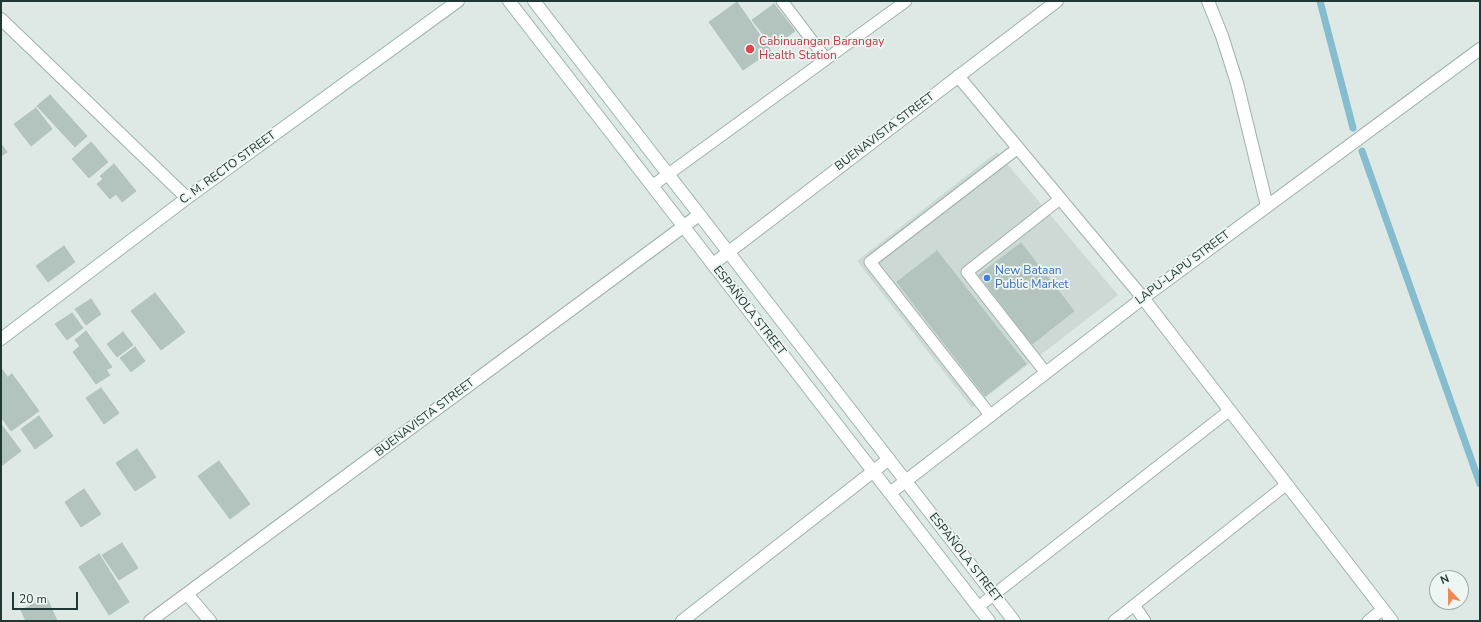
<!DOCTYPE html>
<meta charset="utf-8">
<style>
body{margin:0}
#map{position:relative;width:1481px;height:622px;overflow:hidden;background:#dee9e5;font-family:"Nunito Sans",sans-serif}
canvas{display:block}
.frame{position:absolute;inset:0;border:2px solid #203834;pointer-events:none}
.north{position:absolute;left:1429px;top:570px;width:40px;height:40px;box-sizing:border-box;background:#eef6f3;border:1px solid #9caaa7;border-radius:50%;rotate:338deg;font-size:11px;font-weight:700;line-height:16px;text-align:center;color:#203834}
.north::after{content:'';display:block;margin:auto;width:14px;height:18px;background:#f08855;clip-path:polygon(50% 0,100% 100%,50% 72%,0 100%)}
.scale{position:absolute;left:12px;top:592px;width:66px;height:18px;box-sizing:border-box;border:2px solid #203834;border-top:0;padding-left:5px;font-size:12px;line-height:14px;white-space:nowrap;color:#203834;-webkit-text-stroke:3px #eef6f3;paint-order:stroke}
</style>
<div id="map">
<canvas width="1481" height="622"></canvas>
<div class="frame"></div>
<div class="north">N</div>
<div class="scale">20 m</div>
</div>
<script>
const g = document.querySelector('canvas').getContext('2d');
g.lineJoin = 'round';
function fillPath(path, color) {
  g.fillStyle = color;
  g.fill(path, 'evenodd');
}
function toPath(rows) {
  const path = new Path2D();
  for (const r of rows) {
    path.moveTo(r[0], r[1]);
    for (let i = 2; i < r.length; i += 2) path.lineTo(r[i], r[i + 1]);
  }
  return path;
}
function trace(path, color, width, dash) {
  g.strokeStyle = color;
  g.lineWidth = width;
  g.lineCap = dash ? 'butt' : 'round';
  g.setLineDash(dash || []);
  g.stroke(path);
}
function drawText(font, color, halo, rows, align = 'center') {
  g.font = font + ' "Nunito Sans",sans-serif';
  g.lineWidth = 3.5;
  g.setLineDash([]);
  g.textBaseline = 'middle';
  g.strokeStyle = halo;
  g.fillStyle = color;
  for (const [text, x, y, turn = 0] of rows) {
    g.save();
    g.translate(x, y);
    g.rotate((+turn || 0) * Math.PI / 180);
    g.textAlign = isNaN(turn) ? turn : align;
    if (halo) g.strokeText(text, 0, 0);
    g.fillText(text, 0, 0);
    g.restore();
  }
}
fillPath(toPath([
 [997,152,1118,295,972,408,857,261]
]), '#ccd9d4');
trace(toPath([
 [1320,1,1353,128],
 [1362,151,1480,484]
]), '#85bdcf', 7);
const building = toPath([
 [737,2,771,51,743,70,709,22,737,2],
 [774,4,795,31,773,47,752,20,774,4],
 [50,95,87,136,75,147,37,106,50,95],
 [36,108,52,129,31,146,14,124,36,108],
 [91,142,108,162,89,178,72,159,91,142],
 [1,144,7,152,1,156,1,144],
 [114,164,136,191,122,202,116,194,110,199,97,184,103,179,100,176,114,164],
 [1021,243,1074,311,1032,344,979,275,1021,243],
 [64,246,75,262,48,282,36,266,64,246],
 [937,251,1026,364,985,396,897,282,937,251],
 [155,293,185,332,161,350,131,311,155,293],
 [91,299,101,314,86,325,75,309,91,299],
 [72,313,83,328,67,340,55,324,72,313],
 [86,331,112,367,106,370,110,375,96,384,73,352,80,346,75,340,86,331],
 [123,332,133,345,117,357,107,344,123,332],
 [135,347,145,361,131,372,120,358,135,347],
 [1,368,8,378,1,382,1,368],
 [12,374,39,411,11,431,1,417,1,382,12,374],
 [101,388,119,413,104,424,86,398,101,388],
 [39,416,53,436,35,449,21,429,39,416],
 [1,424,21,451,1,466,1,424],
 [137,449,156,477,135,491,116,463,137,449],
 [219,461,250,504,230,519,198,476,219,461],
 [84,489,101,514,81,527,65,502,84,489],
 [122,543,138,568,119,580,102,555,122,543],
 [99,554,129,602,109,615,79,567,99,554],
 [47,598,57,621,26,621,21,610,47,598]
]);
fillPath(building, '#b3c4be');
trace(building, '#b0c2bc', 1);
const lane = toPath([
 [782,1,826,59],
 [652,186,906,1],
 [1046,373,967,272,1060,199],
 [991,416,870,262,1018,148],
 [1134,605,1145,621],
 [978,607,1230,410],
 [1114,621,1287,484],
 [1368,621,1383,609]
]);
const street = toPath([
 [1208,1,1222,36,1237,83,1267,206],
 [1,19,187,198],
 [958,76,1143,298,1392,621],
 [713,264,1057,1],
 [890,493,1143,298,1480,49],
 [187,594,210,621],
 [150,621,699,215],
 [682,621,889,459]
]);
const secondary = toPath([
 [509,1,989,621],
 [534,1,1014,621],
 [1,339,187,198,458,1]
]);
trace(lane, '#a1b0ac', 13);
trace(street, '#a1b0ac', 14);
trace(secondary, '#9db5ae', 14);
trace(lane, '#fff', 11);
trace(street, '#fff', 12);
trace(secondary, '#fff', 12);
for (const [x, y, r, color] of [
 [750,49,5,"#e0444e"],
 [987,278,4,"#3f7fe0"]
]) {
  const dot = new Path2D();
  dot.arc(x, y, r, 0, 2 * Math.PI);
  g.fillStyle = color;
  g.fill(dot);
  trace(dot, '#eef6f3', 1.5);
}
drawText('12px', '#be3a42', '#eef6f3', [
 ["Cabinuangan Barangay",759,42],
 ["Health Station",759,56]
], 'left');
drawText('12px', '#203834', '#eef6f3', [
 ["BUENAVISTA STREET",885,132,-37],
 ["C. M. RECTO STREET",228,168,-36],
 ["LAPU-LAPU STREET",1183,268,-37],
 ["ESPAÑOLA STREET",749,311,52],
 ["BUENAVISTA STREET",425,418,-37],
 ["ESPAÑOLA STREET",965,558,52]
]);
drawText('12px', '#366cbe', '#eef6f3', [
 ["New Bataan",995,271],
 ["Public Market",995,285]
], 'left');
</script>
